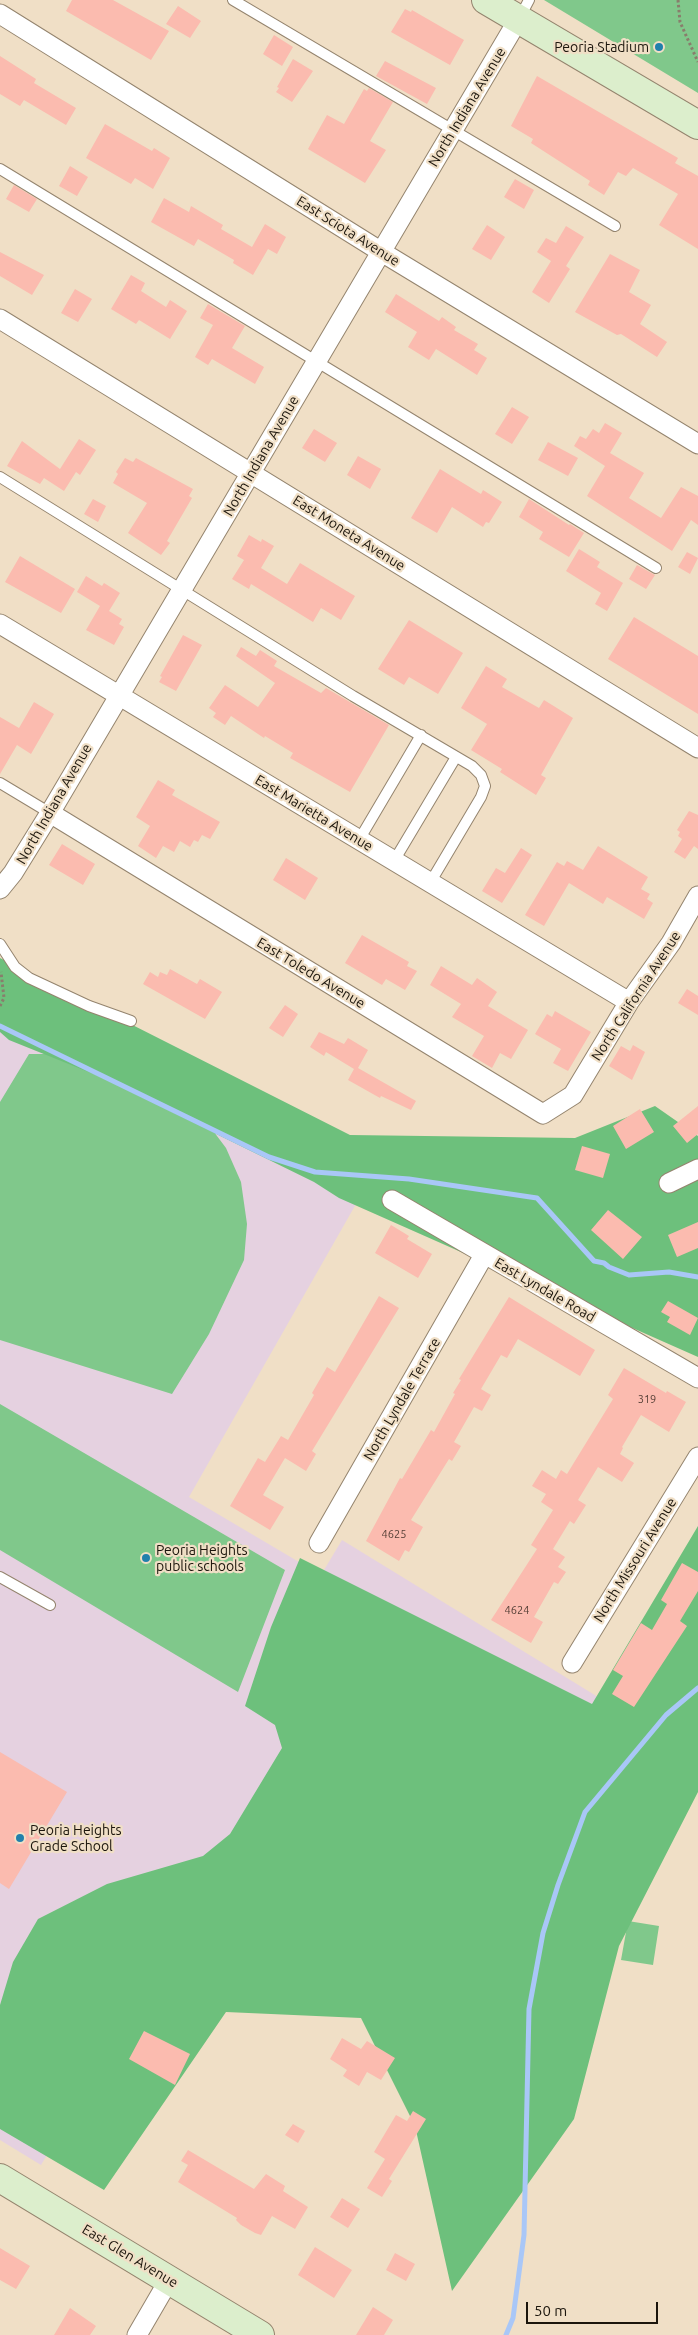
<!DOCTYPE html>
<style>
body{margin:0}
#map{position:relative;width:698px;height:2335px;overflow:hidden;background:#f0dfc6;font-family:Ubuntu,sans-serif}
canvas{display:block}
.scale{position:absolute;left:526px;top:2302px;width:132px;height:22px;box-sizing:border-box;border:2px solid #1b150c;border-top:0;padding-left:6px;font-size:15px;line-height:18px;white-space:nowrap;color:#1b150c;-webkit-text-stroke:4px #f0dfc6;paint-order:stroke}
</style>
<div id="map">
<canvas width="698" height="2335"></canvas>
<div class="scale">50 m</div>
</div>
<script>
const g = document.querySelector('canvas').getContext('2d');
g.lineJoin = 'round';
function fillPath(path, color) {
  g.fillStyle = color;
  g.fill(path, 'evenodd');
}
function toPath(rows) {
  const path = new Path2D();
  for (const r of rows) {
    path.moveTo(r[0], r[1]);
    for (let i = 2; i < r.length; i += 2) path.lineTo(r[i], r[i + 1]);
  }
  return path;
}
function trace(path, color, width, dash) {
  g.strokeStyle = color;
  g.lineWidth = width;
  g.lineCap = dash ? 'butt' : 'round';
  g.setLineDash(dash || []);
  g.stroke(path);
}
function drawText(font, color, halo, rows, align = 'center') {
  g.font = font + ' Ubuntu,sans-serif';
  g.lineWidth = 4.5;
  g.setLineDash([]);
  g.textBaseline = 'middle';
  g.strokeStyle = halo;
  g.fillStyle = color;
  for (const [text, x, y, turn = 0] of rows) {
    g.save();
    g.translate(x, y);
    g.rotate((+turn || 0) * Math.PI / 180);
    g.textAlign = isNaN(turn) ? turn : align;
    if (halo) g.strokeText(text, 0, 0);
    g.fillText(text, 0, 0);
    g.restore();
  }
}
fillPath(toPath([
 [0,969,364,1190,189,1497,321,1575,342,1540,673,1743,294,1743,41,2165,0,2140]
]), '#e5d1e0');
fillPath(toPath([
 [544,0,698,0,698,93],
 [29,1054,89,1054,202,1116,226,1148,241,1182,247,1224,244,1260,209,1334,172,1394,0,1340,0,1102],
 [0,1404,285,1570,238,1692,0,1550],
 [628,1921,659,1926,653,1965,621,1960]
]), '#80c88b');
fillPath(toPath([
 [0,958,350,1135,575,1138,655,1106,698,1136,698,1357,339,1198,314,1182,96,1075,9,1040,0,1032],
 [698,1526,698,1792,619,1946,574,2119,452,2291,415,2126,361,2018,226,2012,104,2190,0,2129,0,2005,13,1962,38,1919,107,1884,203,1856,230,1834,282,1748,275,1725,245,1706,271,1627,300,1558,592,1704]
]), '#6dc07c');
trace(toPath([
 [0,1026,269,1157,315,1172,409,1179,537,1198,594,1261,604,1263,609,1267,629,1275,669,1272,698,1277],
 [506,2335,513,2318,524,2235,529,2009,543,1933,558,1885,585,1812,666,1715,698,1688]
]), '#a9c7f7', 5);
fillPath(toPath([
 [72,0,113,0,169,31,151,60,66,11],
 [178,6,201,21,190,38,166,24],
 [405,9,411,12,412,10,464,40,450,65,391,32],
 [274,35,293,47,282,66,263,54],
 [0,56,36,79,34,83,76,108,66,125,24,100,20,106,0,94],
 [293,59,313,71,292,102,276,92,279,88,277,87],
 [385,61,436,88,427,104,376,76],
 [537,76,678,158,675,163,698,176,698,249,659,225,678,194,633,168,626,176,618,172,604,195,588,185,590,181,531,143,533,139,511,126],
 [369,88,393,102,370,141,386,150,365,183,308,149,327,115,344,124,364,89,367,91],
 [105,124,152,151,154,148,170,158,153,189,135,178,131,184,86,158],
 [70,166,88,177,77,196,59,186],
 [515,179,534,190,524,209,504,197],
 [14,185,37,199,29,212,6,199],
 [164,198,189,212,191,206,223,225,221,229,252,247,265,224,286,237,277,254,268,249,253,275,233,263,234,260,198,239,194,246,151,222],
 [487,225,505,237,491,260,472,249],
 [566,226,584,237,566,266,570,269,549,303,532,292,551,261,537,252,546,238,556,243],
 [0,252,44,275,32,295,0,276],
 [610,254,640,270,629,292,651,305,640,324,667,342,657,357,621,334,617,335,575,312],
 [131,275,145,283,141,291,166,307,170,300,187,311,170,339,139,320,136,324,111,309],
 [75,289,92,299,78,322,61,313],
 [396,294,439,321,442,317,456,327,454,330,478,344,474,350,487,358,477,375,436,349,429,360,408,347,417,332,385,312],
 [208,304,245,326,232,348,264,367,255,384,212,359,208,365,195,357,213,325,200,318],
 [512,407,529,417,512,444,495,434],
 [605,423,622,433,610,453,644,473,629,498,661,518,681,487,698,496,698,525,691,520,672,551,587,496,605,466,574,446,580,436,586,439,593,429,599,433],
 [314,429,337,443,325,462,302,448],
 [79,439,96,450,80,475,76,472,64,491,44,478,40,484,7,466,22,441,60,469],
 [548,442,578,458,568,476,538,460],
 [358,456,381,469,370,489,347,475],
 [125,458,133,462,136,458,193,489,189,496,192,498,167,541,170,543,161,555,128,533,147,503,113,483,118,474,116,472],
 [440,469,481,494,483,490,502,502,489,523,486,522,483,527,452,507,437,533,411,518],
 [93,499,106,506,98,522,84,514],
 [529,499,569,525,570,524,584,533,569,557,539,539,543,532,519,517],
 [249,535,261,542,262,539,274,546,261,568,287,584,300,563,355,596,341,620,321,608,313,622,251,584,249,589,232,579,244,560,237,556],
 [579,549,600,562,597,567,623,583,607,611,595,604,601,593,566,571],
 [687,552,698,558,690,574,678,567],
 [20,556,75,589,61,613,5,582],
 [637,565,655,575,646,589,629,579],
 [86,576,102,586,104,583,120,593,109,611,122,619,119,624,124,627,114,645,86,630,100,606,77,592],
 [634,617,698,656,698,714,608,659],
 [409,620,463,653,438,694,409,677,404,685,378,669],
 [183,635,202,645,176,691,159,682,162,677,160,676],
 [241,647,256,656,260,650,277,661,274,666,321,693,326,688,389,725,350,792,290,758,293,753,265,736,264,738,231,716,225,725,213,717,216,713,209,708,225,685,258,707,275,683,236,656],
 [486,666,507,679,502,687,539,708,544,700,573,718,541,775,546,778,536,795,500,772,502,769,471,750,487,724,461,708],
 [34,702,54,714,31,754,17,745,0,774,0,717,19,728],
 [158,780,175,790,172,795,220,822,210,839,202,835,198,842,194,840,190,847,180,841,174,852,163,846,156,858,138,846,150,826,136,817],
 [689,811,698,815,698,849,694,846,685,859,674,852,682,839,678,836,680,832,677,830],
 [62,844,95,864,83,885,49,865],
 [598,846,648,877,641,889,650,894,647,899,653,903,644,919,607,897,603,904,569,883,544,926,525,915,557,862,564,866,567,861,583,870],
 [521,848,532,855,502,903,482,891,496,868,505,873],
 [286,858,318,878,305,900,273,880],
 [362,935,409,962,407,966,417,971,405,990,386,979,382,985,345,963],
 [441,966,472,985,477,978,497,992,488,1006,528,1030,511,1059,500,1053,492,1068,472,1056,484,1036,452,1017,461,1004,430,985],
 [170,969,197,984,200,979,222,992,205,1019,143,984,150,972,158,977,160,972,167,975],
 [687,989,698,996,698,1015,678,1003],
 [285,1005,298,1014,283,1037,269,1028],
 [555,1011,591,1032,568,1071,553,1063,561,1049,535,1034,547,1014,552,1017],
 [319,1032,344,1044,348,1038,368,1050,358,1068,416,1101,411,1110,381,1096,380,1098,348,1080,354,1069,326,1052,324,1056,310,1047],
 [633,1045,645,1052,632,1080,609,1066,621,1046,630,1051],
 [698,1106,698,1134,687,1143,673,1126],
 [640,1109,654,1132,626,1149,613,1126],
 [582,1146,610,1154,603,1178,575,1170],
 [608,1210,642,1237,623,1259,591,1230],
 [698,1222,698,1248,677,1257,668,1235],
 [391,1225,409,1236,407,1239,432,1254,418,1278,375,1253],
 [379,1296,399,1308,312,1451,316,1454,306,1471,285,1458,263,1495,284,1507,270,1530,230,1506,258,1458,265,1462,281,1436,288,1440,314,1395,312,1393,327,1367,335,1372],
 [509,1297,595,1350,580,1376,518,1339,507,1358,501,1355,481,1389,491,1395,482,1411,474,1407,454,1442,461,1446,452,1461,449,1459,411,1520,423,1527,409,1552,405,1550,399,1561,366,1541,400,1478,402,1479,431,1430,434,1432,455,1394,453,1393,461,1380,459,1379],
 [668,1301,698,1318,690,1335,667,1322,670,1317,661,1312],
 [624,1368,666,1393,667,1391,686,1402,669,1432,641,1415,622,1447,623,1448,620,1454,634,1463,622,1482,598,1467,578,1500,586,1505,574,1524,570,1521,553,1549,565,1557,558,1567,566,1572,558,1584,554,1582,534,1617,543,1622,531,1643,491,1620,537,1549,531,1545,553,1510,541,1502,546,1494,532,1486,542,1470,556,1479,561,1470,567,1474,613,1399,608,1395],
 [682,1563,698,1572,698,1591,680,1621,687,1626,634,1707,612,1694,623,1676,613,1670,641,1623,652,1630,667,1604,661,1600],
 [0,1752,67,1792,9,1889,0,1883],
 [144,2031,190,2054,175,2085,129,2059],
 [342,2038,361,2049,367,2041,395,2058,381,2080,367,2072,359,2086,343,2076,347,2070,330,2059],
 [413,2111,426,2119,389,2179,392,2181,382,2197,367,2188,385,2159,374,2152,396,2115,407,2121],
 [293,2124,305,2131,298,2143,285,2135],
 [188,2150,254,2189,266,2174,285,2186,283,2191,308,2207,295,2229,272,2216,261,2235,255,2233,241,2225,236,2220,237,2218,178,2182,188,2165,181,2161],
 [342,2198,360,2209,348,2228,330,2217],
 [315,2247,352,2270,334,2298,298,2275],
 [0,2248,30,2266,16,2289,0,2280],
 [395,2253,415,2264,406,2281,386,2270],
 [373,2307,393,2320,384,2335,356,2335],
 [70,2308,96,2326,90,2335,54,2335]
]), '#fbbbaf');
const lane = toPath([
 [233,0,615,226],
 [519,19,529,0],
 [0,169,656,568],
 [0,477,353,696,472,766,481,775,485,786,481,797,430,883],
 [0,783,50,813],
 [359,840,421,735],
 [394,861,456,757],
 [0,944,15,967,29,978,89,1006,131,1021],
 [0,1577,50,1605]
]);
const street = toPath([
 [0,14,380,251,698,444],
 [0,319,698,748],
 [0,624,629,1002],
 [50,813,543,1114,573,1095,629,1002,671,943,698,896],
 [0,889,13,873,50,813,518,20],
 [669,1183,698,1169],
 [392,1200,698,1378],
 [319,1543,484,1255],
 [572,1663,698,1457],
 [137,2335,169,2280]
]);
const secondary = toPath([
 [486,0,698,125],
 [0,2178,260,2335]
]);
trace(lane, '#94846e', 12);
trace(street, '#94846e', 21);
trace(secondary, '#94846e', 30);
trace(toPath([
 [678,0,680,22,698,62],
 [0,1006,4,998,1,972]
]), '#897d6c', 3, [2.5, 2.5]);
trace(lane, '#fff', 10);
trace(street, '#fff', 19);
trace(secondary, '#dceecc', 28);
for (const [x, y, r, color] of [
 [659,47,5,"#2180ac"],
 [146,1558,5,"#2180ac"],
 [20,1838,5,"#2180ac"]
]) {
  const dot = new Path2D();
  dot.arc(x, y, r, 0, 2 * Math.PI);
  g.fillStyle = color;
  g.fill(dot);
  trace(dot, '#f0dfc6', 2);
}
drawText('11px', '#533e35', null, [
 ["319",647,1399],
 ["4625",394,1534],
 ["4624",517,1610]
]);
drawText('14px', '#1b150c', '#f0dfc6', [
 ["Peoria Stadium",649,47,"right"],
 ["Peoria Heights",156,1550],
 ["public schools",156,1566],
 ["Peoria Heights",30,1830],
 ["Grade School",30,1846]
], 'left');
drawText('14px', '#1b150c', '#f0dfc6', [
 ["North Indiana Avenue",467,107,-59],
 ["East Sciota Avenue",348,231,32],
 ["North Indiana Avenue",261,456,-60],
 ["East Moneta Avenue",349,533,32],
 ["North Indiana Avenue",54,804,-60],
 ["East Marietta Avenue",314,813,31],
 ["East Toledo Avenue",311,973,31],
 ["North California Avenue",636,996,-57],
 ["East Lyndale Road",545,1290,30],
 ["North Lyndale Terrace",402,1399,-60],
 ["North Missouri Avenue",635,1560,-58],
 ["East Glen Avenue",130,2256,31]
]);
</script>
